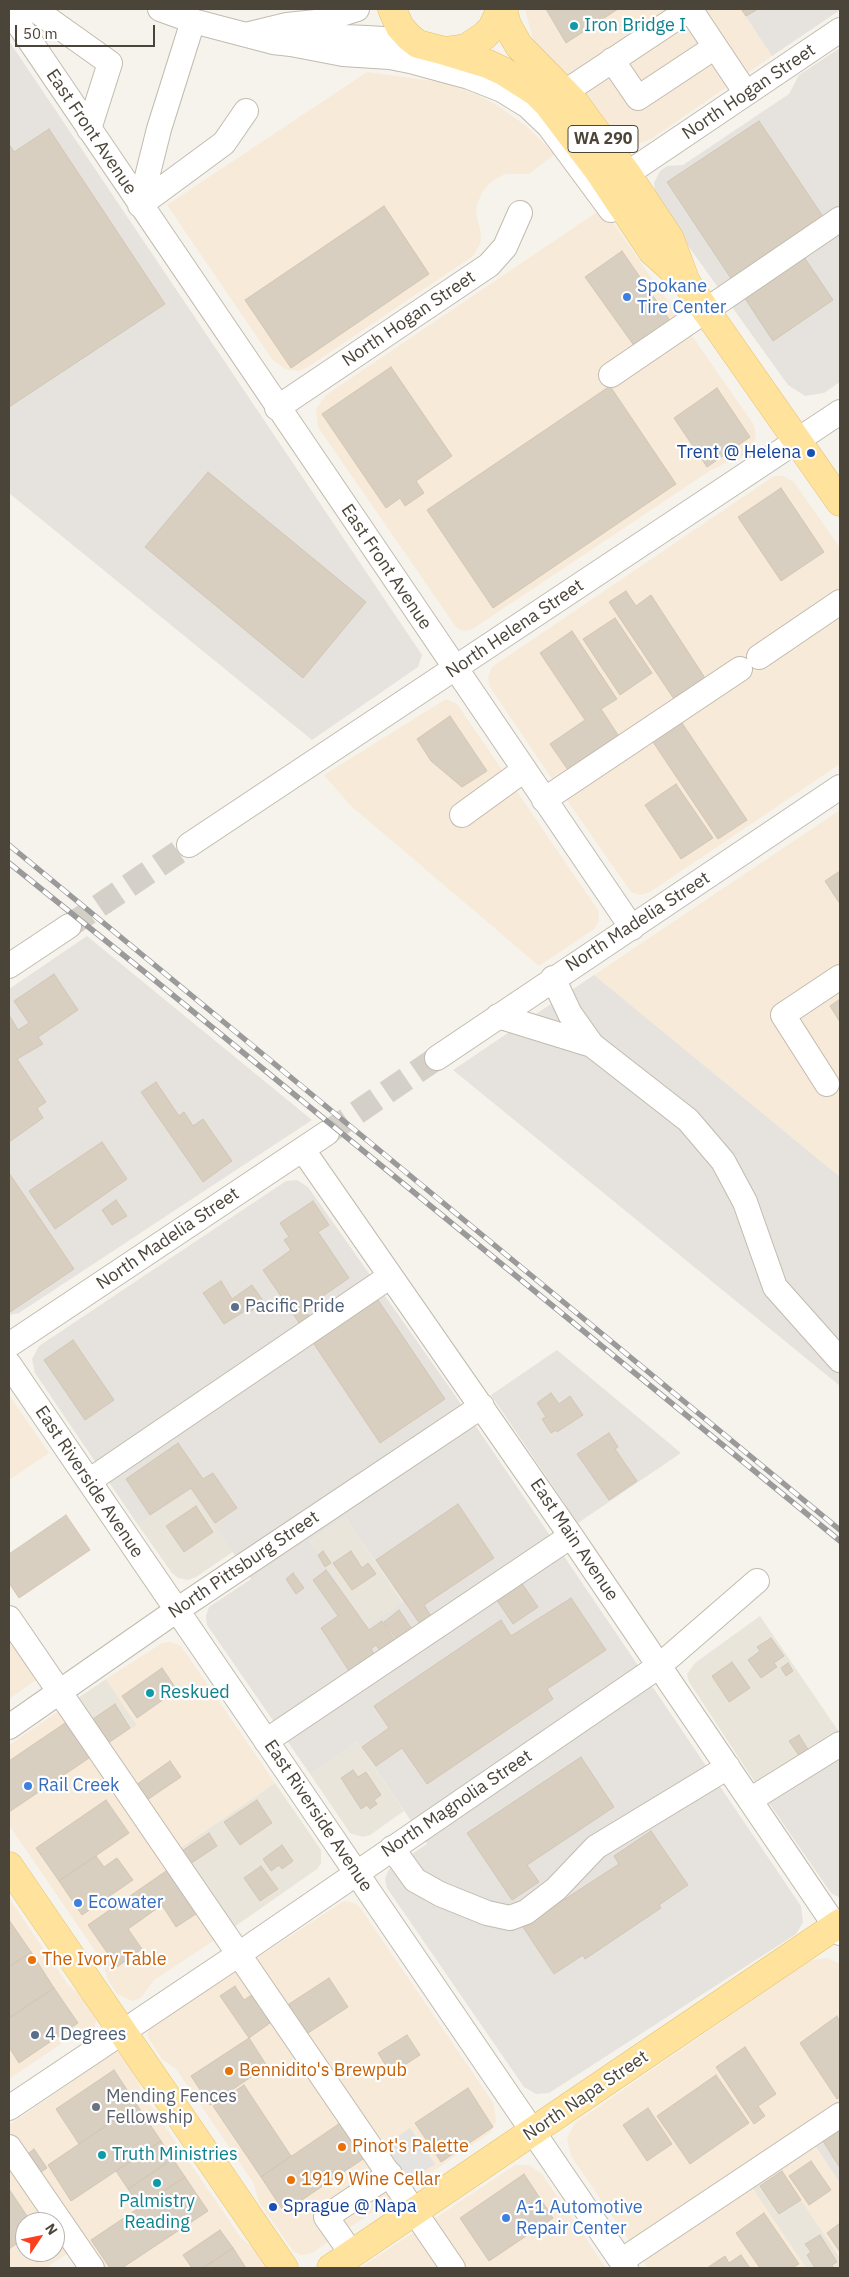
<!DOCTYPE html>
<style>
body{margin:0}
#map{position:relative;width:849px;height:2277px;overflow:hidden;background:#f6f3ec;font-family:"IBM Plex Sans",sans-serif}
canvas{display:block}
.frame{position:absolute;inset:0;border:10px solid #4b4439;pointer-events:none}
.north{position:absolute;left:15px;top:2212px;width:50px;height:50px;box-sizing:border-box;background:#fff;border:1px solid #b7b4b0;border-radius:50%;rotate:56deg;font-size:14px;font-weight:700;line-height:20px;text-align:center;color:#4b4439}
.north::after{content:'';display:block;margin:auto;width:18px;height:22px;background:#fc3f1d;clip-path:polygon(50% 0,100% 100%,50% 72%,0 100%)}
.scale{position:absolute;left:15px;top:25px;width:140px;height:22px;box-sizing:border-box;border:2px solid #4b4439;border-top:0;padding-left:6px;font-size:15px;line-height:18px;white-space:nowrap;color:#4b4439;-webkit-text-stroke:4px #fff;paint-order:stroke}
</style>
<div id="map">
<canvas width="849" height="2277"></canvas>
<div class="frame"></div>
<div class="north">N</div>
<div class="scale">50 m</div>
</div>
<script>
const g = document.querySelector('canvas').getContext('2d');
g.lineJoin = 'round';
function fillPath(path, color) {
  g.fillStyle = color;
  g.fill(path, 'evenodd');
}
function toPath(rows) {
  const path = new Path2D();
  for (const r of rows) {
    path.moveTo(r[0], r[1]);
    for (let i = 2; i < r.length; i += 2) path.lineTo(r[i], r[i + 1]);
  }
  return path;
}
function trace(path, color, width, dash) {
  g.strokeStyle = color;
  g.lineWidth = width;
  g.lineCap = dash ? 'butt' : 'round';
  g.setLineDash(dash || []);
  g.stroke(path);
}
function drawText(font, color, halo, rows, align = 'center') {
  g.font = font + ' "IBM Plex Sans",sans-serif';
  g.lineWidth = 4.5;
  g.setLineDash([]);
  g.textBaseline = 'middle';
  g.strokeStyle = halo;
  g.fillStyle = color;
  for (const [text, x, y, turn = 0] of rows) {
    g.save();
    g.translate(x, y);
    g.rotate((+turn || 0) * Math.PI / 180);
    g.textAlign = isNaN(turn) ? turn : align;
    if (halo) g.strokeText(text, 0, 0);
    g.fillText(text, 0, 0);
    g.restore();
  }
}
fillPath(toPath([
 [190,1489,233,1552,196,1577,188,1580,178,1578,172,1573,138,1525],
 [345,1517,403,1603,368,1626,310,1541],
 [760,1616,839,1732,758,1787,689,1682,687,1674,695,1663],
 [106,1679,137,1725,100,1750,69,1704],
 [357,1742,404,1811,370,1835,363,1837,350,1833,310,1774],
 [275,1783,321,1850,321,1863,317,1869,227,1932,173,1853],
 [779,2166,840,2258,840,2268,806,2268,750,2185]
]), '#eae5da');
fillPath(toPath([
 [525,9,741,9,772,56,651,139,640,143,630,143,613,134,541,53,533,39],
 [367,72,441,82,476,94,495,104,525,125,555,154,529,174,505,174,492,181,483,191,477,204,476,212,481,234,480,244,473,256,308,367,299,371,285,369,272,359,167,205],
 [603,208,754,425,756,439,744,455,711,470,471,630,462,631,456,627,318,427,316,409,326,395],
 [774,476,783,476,794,482,840,548,840,593,556,785,490,687,488,677,492,667],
 [840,611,840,764,650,892,640,895,631,892,564,796],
 [446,699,457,704,598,910,599,920,594,929,539,966,350,805,324,775],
 [840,810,840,1177,594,975],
 [9,1395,49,1453,9,1480],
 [9,1611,49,1671,9,1699],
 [170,1642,181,1646,275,1783,173,1853,227,1932,154,1980,141,1998,132,2001,117,1994,108,1980,102,1961,9,1825,9,1745,69,1704,101,1750,137,1725,106,1679,162,1643],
 [9,1898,68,1985,81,1995,93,2010,96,2022,94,2027,86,2034,65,2041,9,2079],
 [344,1901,354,1903,359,1906,494,2104,496,2121,491,2132,312,2253,301,2255,293,2251,259,2202,253,2182,176,2069,162,2059,148,2037,147,2027,177,2010],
 [827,1958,840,1964,840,2123,813,2142,840,2183,840,2258,778,2166,750,2185,806,2268,648,2268,571,2156,567,2138,575,2123,811,1960],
 [116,2051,122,2054,136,2073,141,2091,241,2238,256,2250,268,2268,87,2268,74,2249,46,2268,9,2268,9,2125,89,2070,97,2057],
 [25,2222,55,2222,55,2252,25,2252],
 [515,2165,529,2165,542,2174,606,2268,360,2268]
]), '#f7ead8');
fillPath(toPath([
 [741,9,840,9,840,10,772,56],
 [9,41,422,655,418,667,312,740,9,493],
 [840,48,840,382,824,393,805,396,788,385,656,201,654,183,660,171,667,166,683,165,789,94,799,75],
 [87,936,312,1120,19,1313,9,1315,9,989],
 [594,975,840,1177,840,1386,453,1070],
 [297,1180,308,1187,450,1388,801,1906,803,1922,796,1934,549,2093,536,2094,524,2087,387,1888,385,1879,389,1869,427,1844,357,1742,310,1774,207,1625,206,1616,209,1607,251,1579,190,1490,138,1525,35,1373,32,1359,39,1346,286,1181],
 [345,1517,403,1602,368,1626,310,1541],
 [557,1350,681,1453,578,1523,491,1395],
 [840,1731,840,1898,831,1893,758,1787],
 [840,2123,840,2183,813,2142]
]), '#e6e2dd');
fillPath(toPath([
 [410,2128,435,2164,402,2186,378,2150]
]), '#e5e3e0');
const building = toPath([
 [546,9,618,9,566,43,546,9],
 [741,9,758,9,746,16,741,9],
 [759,121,826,221,734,283,667,182,759,121],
 [49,129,165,304,9,407,9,144,14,152,49,129],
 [384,206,429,274,291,368,245,300,384,206],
 [622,251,671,322,635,347,585,277,622,251],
 [802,254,833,300,773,341,742,294,802,254],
 [391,367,452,456,416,481,424,493,405,506,400,498,386,508,322,414,391,367],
 [610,386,676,484,493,608,427,510,610,386],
 [717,388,750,437,707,467,674,418,717,388],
 [208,472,366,602,303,678,145,547,208,472],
 [781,488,824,552,781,581,738,517,781,488],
 [626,591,636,606,651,595,705,678,674,699,609,602,626,591],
 [615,618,652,673,620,695,583,639,615,618],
 [572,631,617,699,601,709,620,738,570,773,550,744,585,720,540,653,572,631],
 [450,716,487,771,462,787,431,761,417,739,450,716],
 [680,720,747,820,718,839,651,739,680,720],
 [676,784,713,838,681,859,645,805,676,784],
 [840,871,840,904,825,881,840,871],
 [54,974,78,1010,38,1037,43,1044,17,1059,46,1102,37,1108,43,1118,9,1142,9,1015,18,1030,29,1023,14,1001,54,974],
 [840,999,840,1022,830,1006,840,999],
 [156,1082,179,1116,184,1112,193,1126,203,1119,232,1161,203,1182,141,1092,156,1082],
 [102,1142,127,1179,55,1229,29,1191,102,1142],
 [9,1173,74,1269,10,1312,9,1310,9,1173],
 [116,1200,127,1216,112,1225,102,1210,116,1200],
 [313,1201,329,1225,318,1232,349,1278,304,1309,314,1323,304,1330,263,1270,291,1250,284,1240,289,1237,280,1223,313,1201],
 [221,1281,232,1299,252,1285,264,1302,247,1314,245,1311,224,1324,203,1293,221,1281],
 [376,1297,445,1399,380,1443,312,1341,376,1297],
 [73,1340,114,1400,85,1420,44,1360,73,1340],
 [551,1393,559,1404,570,1396,583,1415,557,1432,556,1430,551,1433,542,1419,546,1417,537,1403,551,1393],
 [609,1433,618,1447,615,1449,637,1481,609,1500,577,1454,609,1433],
 [178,1443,203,1479,213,1473,237,1508,215,1523,191,1488,150,1515,126,1479,178,1443],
 [458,1504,494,1558,424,1605,431,1616,420,1624,376,1560,458,1504],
 [196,1506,213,1532,184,1552,166,1526,196,1506],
 [66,1515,90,1550,19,1598,9,1583,9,1554,66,1515],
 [323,1551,331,1563,325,1567,318,1555,323,1551],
 [351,1551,362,1568,368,1563,376,1574,352,1590,333,1563,351,1551],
 [326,1570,369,1630,382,1621,396,1642,381,1652,376,1645,371,1649,378,1660,353,1677,321,1628,338,1616,313,1580,326,1570],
 [293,1573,304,1588,296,1594,286,1579,293,1573],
 [521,1582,538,1607,513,1624,496,1599,521,1582],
 [571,1598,606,1650,547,1689,553,1699,427,1784,402,1748,376,1766,362,1747,389,1728,374,1706,501,1620,511,1636,571,1598],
 [399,1610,412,1629,397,1640,384,1622,399,1610],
 [771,1638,784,1656,774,1663,777,1667,761,1678,748,1660,760,1651,757,1647,771,1638],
 [732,1662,750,1688,729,1702,712,1676,732,1662],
 [788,1663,793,1671,786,1676,781,1668,788,1663],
 [162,1668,177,1690,137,1718,122,1696,162,1668],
 [115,1704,130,1728,108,1743,93,1719,115,1704],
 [71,1719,95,1754,9,1812,9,1761,71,1719],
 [799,1735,809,1751,800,1757,789,1741,799,1735],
 [581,1757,614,1807,527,1865,539,1882,512,1900,467,1833,581,1757],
 [170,1761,181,1777,147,1800,136,1785,170,1761],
 [353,1770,358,1777,366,1772,381,1795,374,1800,377,1804,370,1809,367,1805,361,1809,341,1778,353,1770],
 [106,1800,129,1833,59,1881,36,1848,106,1800],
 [257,1800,272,1823,240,1845,224,1822,257,1800],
 [651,1831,688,1885,659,1905,661,1908,585,1959,583,1955,554,1974,519,1921,555,1897,559,1903,619,1864,614,1856,651,1831],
 [209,1833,217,1846,187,1866,179,1853,209,1833],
 [282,1845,293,1861,282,1869,279,1865,271,1871,263,1859,282,1845],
 [96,1856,104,1867,117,1858,133,1880,82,1915,59,1881,96,1856],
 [261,1866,278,1889,260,1901,244,1878,261,1866],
 [169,1869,199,1912,176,1927,162,1905,128,1929,142,1949,117,1967,88,1925,169,1869],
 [9,1920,31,1952,9,1967,9,1920],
 [31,1952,54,1988,9,2018,9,1967,31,1952],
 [329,1978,348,2007,305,2035,286,2006,329,1978],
 [235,1986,244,2000,258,1991,277,2018,249,2038,220,1996,235,1986],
 [54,1988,78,2023,19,2063,9,2047,9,2018,54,1988],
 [837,2016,840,2022,840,2097,837,2099,800,2043,837,2016],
 [407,2035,420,2055,391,2074,378,2053,407,2035],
 [249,2038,267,2066,210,2105,191,2076,249,2038],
 [745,2047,776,2094,758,2106,765,2116,754,2124,716,2067,745,2047],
 [114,2070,137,2105,79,2144,56,2109,114,2070],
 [716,2075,749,2123,690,2164,657,2116,716,2075],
 [244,2085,291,2156,261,2177,213,2106,244,2085],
 [468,2088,493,2127,441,2162,415,2123,468,2088],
 [137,2105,161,2141,71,2201,48,2165,137,2105],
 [648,2108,672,2144,647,2161,623,2125,648,2108],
 [346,2119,369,2155,284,2212,261,2177,346,2119],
 [840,2125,840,2168,821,2138,840,2125],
 [161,2141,173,2159,128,2189,116,2171,161,2141],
 [34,2149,47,2168,38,2174,25,2156,34,2149],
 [173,2159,185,2177,140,2207,128,2189,173,2159],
 [811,2161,831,2190,809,2205,789,2176,811,2161],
 [782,2171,801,2200,779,2214,760,2186,782,2171],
 [524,2174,553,2218,489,2261,460,2218,524,2174],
 [185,2177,208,2211,122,2268,110,2268,91,2240,185,2177],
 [9,2189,31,2222,25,2222,25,2238,9,2249,9,2189],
 [764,2213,799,2264,792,2268,760,2268,736,2233,764,2213],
 [840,2223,840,2252,827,2233,840,2223],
 [220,2230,233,2248,203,2268,192,2268,183,2255,220,2230],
 [820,2235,837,2262,832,2265,833,2268,815,2268,807,2255,811,2252,805,2244,820,2235],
 [233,2248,246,2268,203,2268,233,2248],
 [741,2255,750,2268,707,2268,725,2256,729,2263,741,2255]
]);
fillPath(building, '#d8cfc1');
trace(building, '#d3c7b4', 1);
trace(toPath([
 [69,926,189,845],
 [327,1133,437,1058]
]), '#d4d0c8', 24, [24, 12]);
const minor = toPath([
 [34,9,110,63,89,129],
 [160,9,193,21,273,42,291,44,343,37,367,38,400,40,418,44],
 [9,10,632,928],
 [250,34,287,25,316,22,357,9],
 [291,44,343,54,390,57,410,61,469,77,502,90,528,106,549,126,611,210],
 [612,60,638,98,715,47],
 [565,92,690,9,746,93],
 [612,184,840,30],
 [140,205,159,129,193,21],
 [140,205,224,143,246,111],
 [611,375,840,219],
 [277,408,489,265,505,247,520,213],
 [759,657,840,602],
 [544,800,740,669],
 [462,815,524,770],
 [189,845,840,412],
 [9,966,69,926],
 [553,978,570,1014,592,1045,688,1120,723,1161,745,1202,775,1287,840,1360],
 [498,1016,592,1045],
 [437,1058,840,787],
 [827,1084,783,1015,840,977],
 [303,1150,571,1536,840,1933],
 [9,1345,327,1133],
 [9,1364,626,2268],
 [89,1481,389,1277],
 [9,1618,453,2268],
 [9,1727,177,1610,482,1406],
 [266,1741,571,1536],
 [750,1800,840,1744],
 [392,1848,415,1880,440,1894,487,1913,510,1918,526,1912,556,1889,596,1847,728,1767],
 [9,2108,239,1954,659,1666,757,1581],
 [9,2147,92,2268],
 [352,2254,326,2217,390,2174],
 [621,2261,840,2115]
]);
const major = toPath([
 [392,9,400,27,409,37,418,44,445,51,466,48,484,36,492,28,501,9],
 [503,9,507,25,519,46,575,103,627,174,670,239,686,282,840,502],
 [445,51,488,64,503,71,536,92,548,104,598,170,652,251,684,280],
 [9,1866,284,2268],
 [331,2268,840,1923]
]);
trace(minor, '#c2bbae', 26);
trace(major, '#e6c16a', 29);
trace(minor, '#fff', 24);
trace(major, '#ffe39c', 28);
const rail = toPath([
 [9,845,840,1530],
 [9,863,152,978,840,1541]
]);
trace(rail, '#9a9a9a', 5.5);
trace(rail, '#fff', 4, [11]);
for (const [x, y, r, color] of [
 [574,26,5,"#0f9aa8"],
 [627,297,5,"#3f7fe0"],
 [811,453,5,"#1a4fb4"],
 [235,1307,5,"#5c6f8a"],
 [150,1693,5,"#0f9aa8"],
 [28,1786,5,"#3f7fe0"],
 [78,1903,5,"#3f7fe0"],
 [32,1960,5,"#e8710a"],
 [35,2035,5,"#5c6f8a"],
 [229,2071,5,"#e8710a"],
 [96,2107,5,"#6b7280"],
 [342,2147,5,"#e8710a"],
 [102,2155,5,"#0f9aa8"],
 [291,2180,5,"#e8710a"],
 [157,2183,5,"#0f9aa8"],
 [273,2207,5,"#1a4fb4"],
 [506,2218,5,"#3f7fe0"]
]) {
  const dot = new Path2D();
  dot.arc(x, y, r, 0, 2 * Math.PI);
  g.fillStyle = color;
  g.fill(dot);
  trace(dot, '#fff', 2);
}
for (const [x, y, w] of [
 [603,139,70]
]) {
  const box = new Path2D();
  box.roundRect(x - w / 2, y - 13.5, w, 27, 4);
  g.fillStyle = '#fff';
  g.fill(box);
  trace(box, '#4b4439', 1);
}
drawText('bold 16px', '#4b4439', null, [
 ["WA 290",603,139]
]);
drawText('18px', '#0d838f', '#fff', [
 ["Iron Bridge I",584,26],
 ["Reskued",160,1693],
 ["Truth Ministries",112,2155],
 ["Palmistry",157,2202,"center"],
 ["Reading",157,2223,"center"]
], 'left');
drawText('18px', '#4b4439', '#fff', [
 ["North Hogan Street",749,92,-34],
 ["East Front Avenue",91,132,56],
 ["North Hogan Street",409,319,-34],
 ["East Front Avenue",386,567,56],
 ["North Helena Street",515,629,-34],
 ["North Madelia Street",638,922,-33],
 ["North Madelia Street",168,1239,-34],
 ["East Riverside Avenue",89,1482,56],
 ["East Main Avenue",574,1540,56],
 ["North Pittsburg Street",244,1565,-34],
 ["North Magnolia Street",457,1804,-34],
 ["East Riverside Avenue",318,1816,56],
 ["North Napa Street",586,2096,-34]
]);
drawText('18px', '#366cbe', '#fff', [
 ["Spokane",637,287],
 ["Tire Center",637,308],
 ["Rail Creek",38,1786],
 ["Ecowater",88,1903],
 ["A-1 Automotive",516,2208],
 ["Repair Center",516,2229]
], 'left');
drawText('18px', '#164399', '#fff', [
 ["Trent @ Helena",801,453],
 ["Sprague @ Napa",283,2207,"left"]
], 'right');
drawText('18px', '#4e5e75', '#fff', [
 ["Pacific Pride",245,1307],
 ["4 Degrees",45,2035]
], 'left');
drawText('18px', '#c56008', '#fff', [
 ["The Ivory Table",42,1960],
 ["Bennidito's Brewpub",239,2071],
 ["Pinot's Palette",352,2147],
 ["1919 Wine Cellar",301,2180]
], 'left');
drawText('18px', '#5b616d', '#fff', [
 ["Mending Fences",106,2097],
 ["Fellowship",106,2118]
], 'left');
</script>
